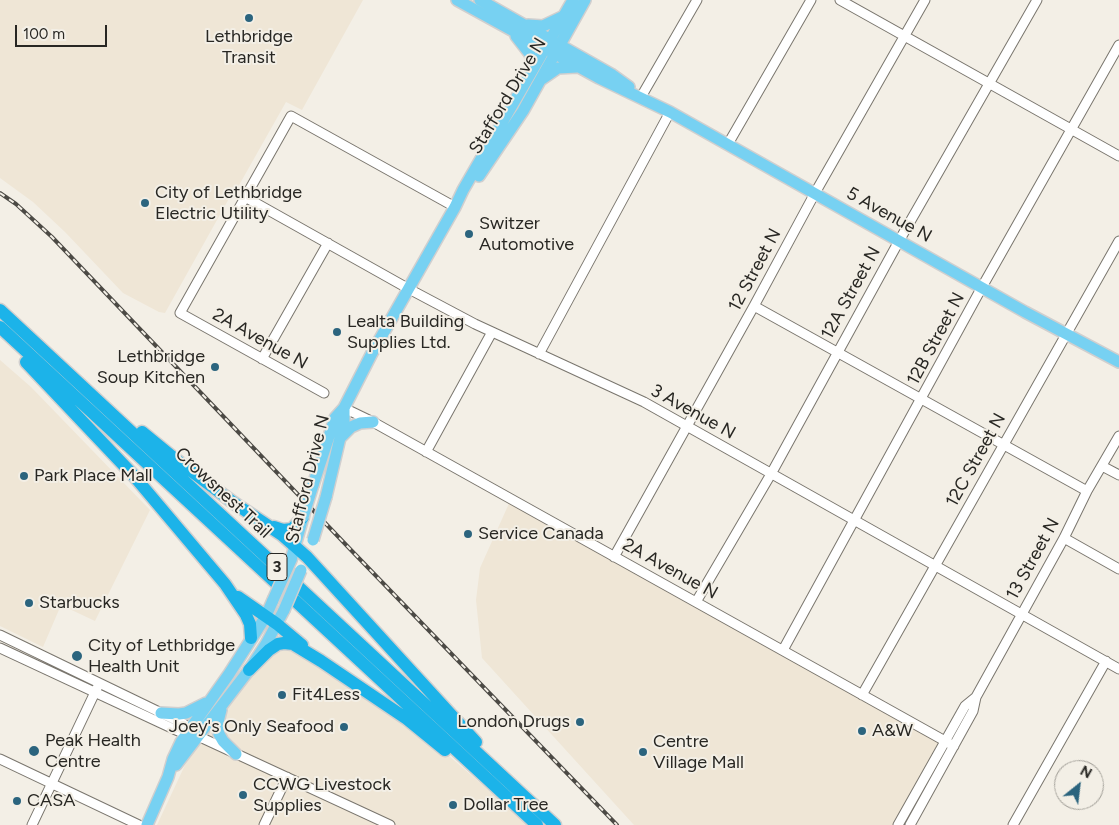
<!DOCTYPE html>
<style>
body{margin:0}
#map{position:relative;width:1119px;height:825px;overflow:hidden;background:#f3efe6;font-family:Figtree,sans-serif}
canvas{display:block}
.north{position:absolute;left:1054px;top:760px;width:50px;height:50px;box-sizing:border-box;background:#f3efe6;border:1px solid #a29f98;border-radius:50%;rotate:29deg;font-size:14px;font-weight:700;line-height:20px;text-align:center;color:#282723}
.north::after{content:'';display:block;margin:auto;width:18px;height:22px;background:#2b647e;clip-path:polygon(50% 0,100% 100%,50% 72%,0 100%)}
.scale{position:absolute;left:15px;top:25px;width:92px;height:22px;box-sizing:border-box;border:2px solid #282723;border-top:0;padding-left:6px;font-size:15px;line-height:18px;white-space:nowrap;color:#282723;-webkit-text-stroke:4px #f3efe6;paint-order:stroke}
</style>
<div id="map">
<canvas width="1119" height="825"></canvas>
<div class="north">N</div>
<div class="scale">100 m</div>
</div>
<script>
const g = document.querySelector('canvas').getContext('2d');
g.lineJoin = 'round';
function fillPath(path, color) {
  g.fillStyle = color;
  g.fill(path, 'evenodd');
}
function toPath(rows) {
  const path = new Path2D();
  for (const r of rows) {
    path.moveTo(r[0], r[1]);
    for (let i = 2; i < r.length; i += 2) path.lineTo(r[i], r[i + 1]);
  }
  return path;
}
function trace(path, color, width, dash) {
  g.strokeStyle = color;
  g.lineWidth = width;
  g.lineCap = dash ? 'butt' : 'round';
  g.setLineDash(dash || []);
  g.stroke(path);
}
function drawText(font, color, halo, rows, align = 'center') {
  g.font = font + ' Figtree,sans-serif';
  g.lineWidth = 4;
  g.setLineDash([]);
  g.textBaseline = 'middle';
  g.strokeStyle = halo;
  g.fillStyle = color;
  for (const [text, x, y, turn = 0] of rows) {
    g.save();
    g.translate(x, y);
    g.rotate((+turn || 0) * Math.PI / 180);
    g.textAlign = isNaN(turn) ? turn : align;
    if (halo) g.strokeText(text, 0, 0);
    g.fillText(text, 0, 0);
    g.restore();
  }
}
fillPath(toPath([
 [0,0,363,0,302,110,286,102,238,187,236,186,165,313,159,312,123,293,65,232,33,202,0,178],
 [0,360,31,387,150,510,95,621,61,605,43,647,0,626],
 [511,499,943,741,897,825,634,825,482,658,476,600,480,568],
 [291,645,434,743,529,825,157,825,185,765,209,730,234,742,222,730,224,708,268,654]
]), '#efe6d6');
const minor = toPath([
 [840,0,1119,156],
 [641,97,697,0],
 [728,144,811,0],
 [245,197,409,289,475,324,644,402,1119,669],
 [754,306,1087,491],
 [539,354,670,112],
 [262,359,328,243],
 [324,393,180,313,291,116,455,207],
 [344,408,373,422,954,746],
 [426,452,492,332],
 [1102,466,1119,475],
 [1064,538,1119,569],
 [614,557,754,306,815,193,925,0],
 [696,602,771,474,899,241,1037,0],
 [0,635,184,724,187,731],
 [0,648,178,731,187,731,390,825],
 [783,650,982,287,1119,45],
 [862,695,1119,241],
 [0,759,139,825],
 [32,825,97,688],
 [264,825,287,777],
 [898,825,965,706,976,697],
 [910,825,973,711,976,697,1064,538,1087,491,1119,436],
 [1013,825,1106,661]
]);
const major = toPath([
 [457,0,599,78,670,112,1025,312,1119,362],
 [480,0,611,74,629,87],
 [528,25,543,26,564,16],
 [516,36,530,54,532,61,530,72],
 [542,79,558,68,577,67],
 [479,176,523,111,585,0],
 [340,438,351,427,360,423,373,422],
 [313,485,335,418,344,408,372,353,455,207,463,190,573,0],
 [326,497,344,421,344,408],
 [291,560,303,517],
 [221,710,217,726,219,734,223,741,236,754],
 [161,713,179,714,186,713,206,703],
 [176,765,249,670,266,644,284,610],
 [147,825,168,777,173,759,181,742,229,674,266,616,273,600]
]);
const highway = toPath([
 [0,310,555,825],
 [0,327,537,825],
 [26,362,134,476,225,584,246,615,250,624,251,638],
 [142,432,175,459,234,503,282,535,307,557,476,742],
 [274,527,283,530,292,529,303,517],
 [238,597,277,624,302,645],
 [249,670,269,650,278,644,284,643,293,644,321,661,407,719,445,750]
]);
trace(minor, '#7a766e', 11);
trace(major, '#d0cfcf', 14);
trace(highway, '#d0cfcf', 15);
trace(minor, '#fff', 9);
trace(major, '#77d1f2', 11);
trace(highway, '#1cb3e9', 12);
const rail = toPath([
 [0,193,16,204,52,237,350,549,617,825]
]);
trace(rail, '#4c4a45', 4);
trace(rail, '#f3efe6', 2, [5.5]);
const majorBridge = toPath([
 [303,517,313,485],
 [313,540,326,497],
 [273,600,291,560],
 [284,610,301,570]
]);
trace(majorBridge, '#d0cfcf', 14, []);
trace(majorBridge, '#77d1f2', 11);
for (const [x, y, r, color] of [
 [249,18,5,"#2b647e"],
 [145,203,5,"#2b647e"],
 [469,234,5,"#2b647e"],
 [337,332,5,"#2b647e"],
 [215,367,5,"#2b647e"],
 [24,476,5,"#2b647e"],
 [468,534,5,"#2b647e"],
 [29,603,5,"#2b647e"],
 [77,656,6,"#2b647e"],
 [282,695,5,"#2b647e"],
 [580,722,5,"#2b647e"],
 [344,727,5,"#2b647e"],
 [862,731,5,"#2b647e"],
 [34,751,6,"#2b647e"],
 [643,752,5,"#2b647e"],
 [243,795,5,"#2b647e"],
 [17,801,5,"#2b647e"],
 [453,805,5,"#2b647e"]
]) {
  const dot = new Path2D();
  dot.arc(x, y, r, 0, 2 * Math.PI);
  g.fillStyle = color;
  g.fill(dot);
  trace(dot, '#f3efe6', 2);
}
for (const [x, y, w] of [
 [277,567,20]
]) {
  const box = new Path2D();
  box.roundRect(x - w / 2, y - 13.5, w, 27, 4);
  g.fillStyle = '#f3efe6';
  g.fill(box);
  trace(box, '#282723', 1);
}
drawText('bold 16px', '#282723', null, [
 ["3",277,567]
]);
drawText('18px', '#282723', '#f3efe6', [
 ["Lethbridge",249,37,"center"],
 ["Transit",249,58,"center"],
 ["City of Lethbridge",155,193],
 ["Electric Utility",155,214],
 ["Switzer",479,224],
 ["Automotive",479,245],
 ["Lealta Building",347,322],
 ["Supplies Ltd.",347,343],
 ["Lethbridge",205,357,"right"],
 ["Soup Kitchen",205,378,"right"],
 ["Park Place Mall",34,476],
 ["Service Canada",478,534],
 ["Starbucks",39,603],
 ["City of Lethbridge",88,646],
 ["Health Unit",88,667],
 ["Fit4Less",292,695],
 ["London Drugs",570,722,"right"],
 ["Joey's Only Seafood",334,727,"right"],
 ["A&W",872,731],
 ["Peak Health",45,741],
 ["Centre",45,762],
 ["Centre",653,742],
 ["Village Mall",653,763],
 ["CCWG Livestock",253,785],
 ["Supplies",253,806],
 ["CASA",27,801],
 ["Dollar Tree",463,805]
], 'left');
drawText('18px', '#282723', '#f3efe6', [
 ["Stafford Drive N",508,96,-59],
 ["5 Avenue N",889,215,29],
 ["12 Street N",755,270,-62],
 ["12A Street N",851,293,-61],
 ["2A Avenue N",260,339,29],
 ["12B Street N",936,339,-62],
 ["3 Avenue N",693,412,29],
 ["12C Street N",976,460,-61],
 ["Stafford Drive N",308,479,-76],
 ["Crowsnest Trail",223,493,43],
 ["13 Street N",1033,559,-61],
 ["2A Avenue N",670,569,29]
]);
</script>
